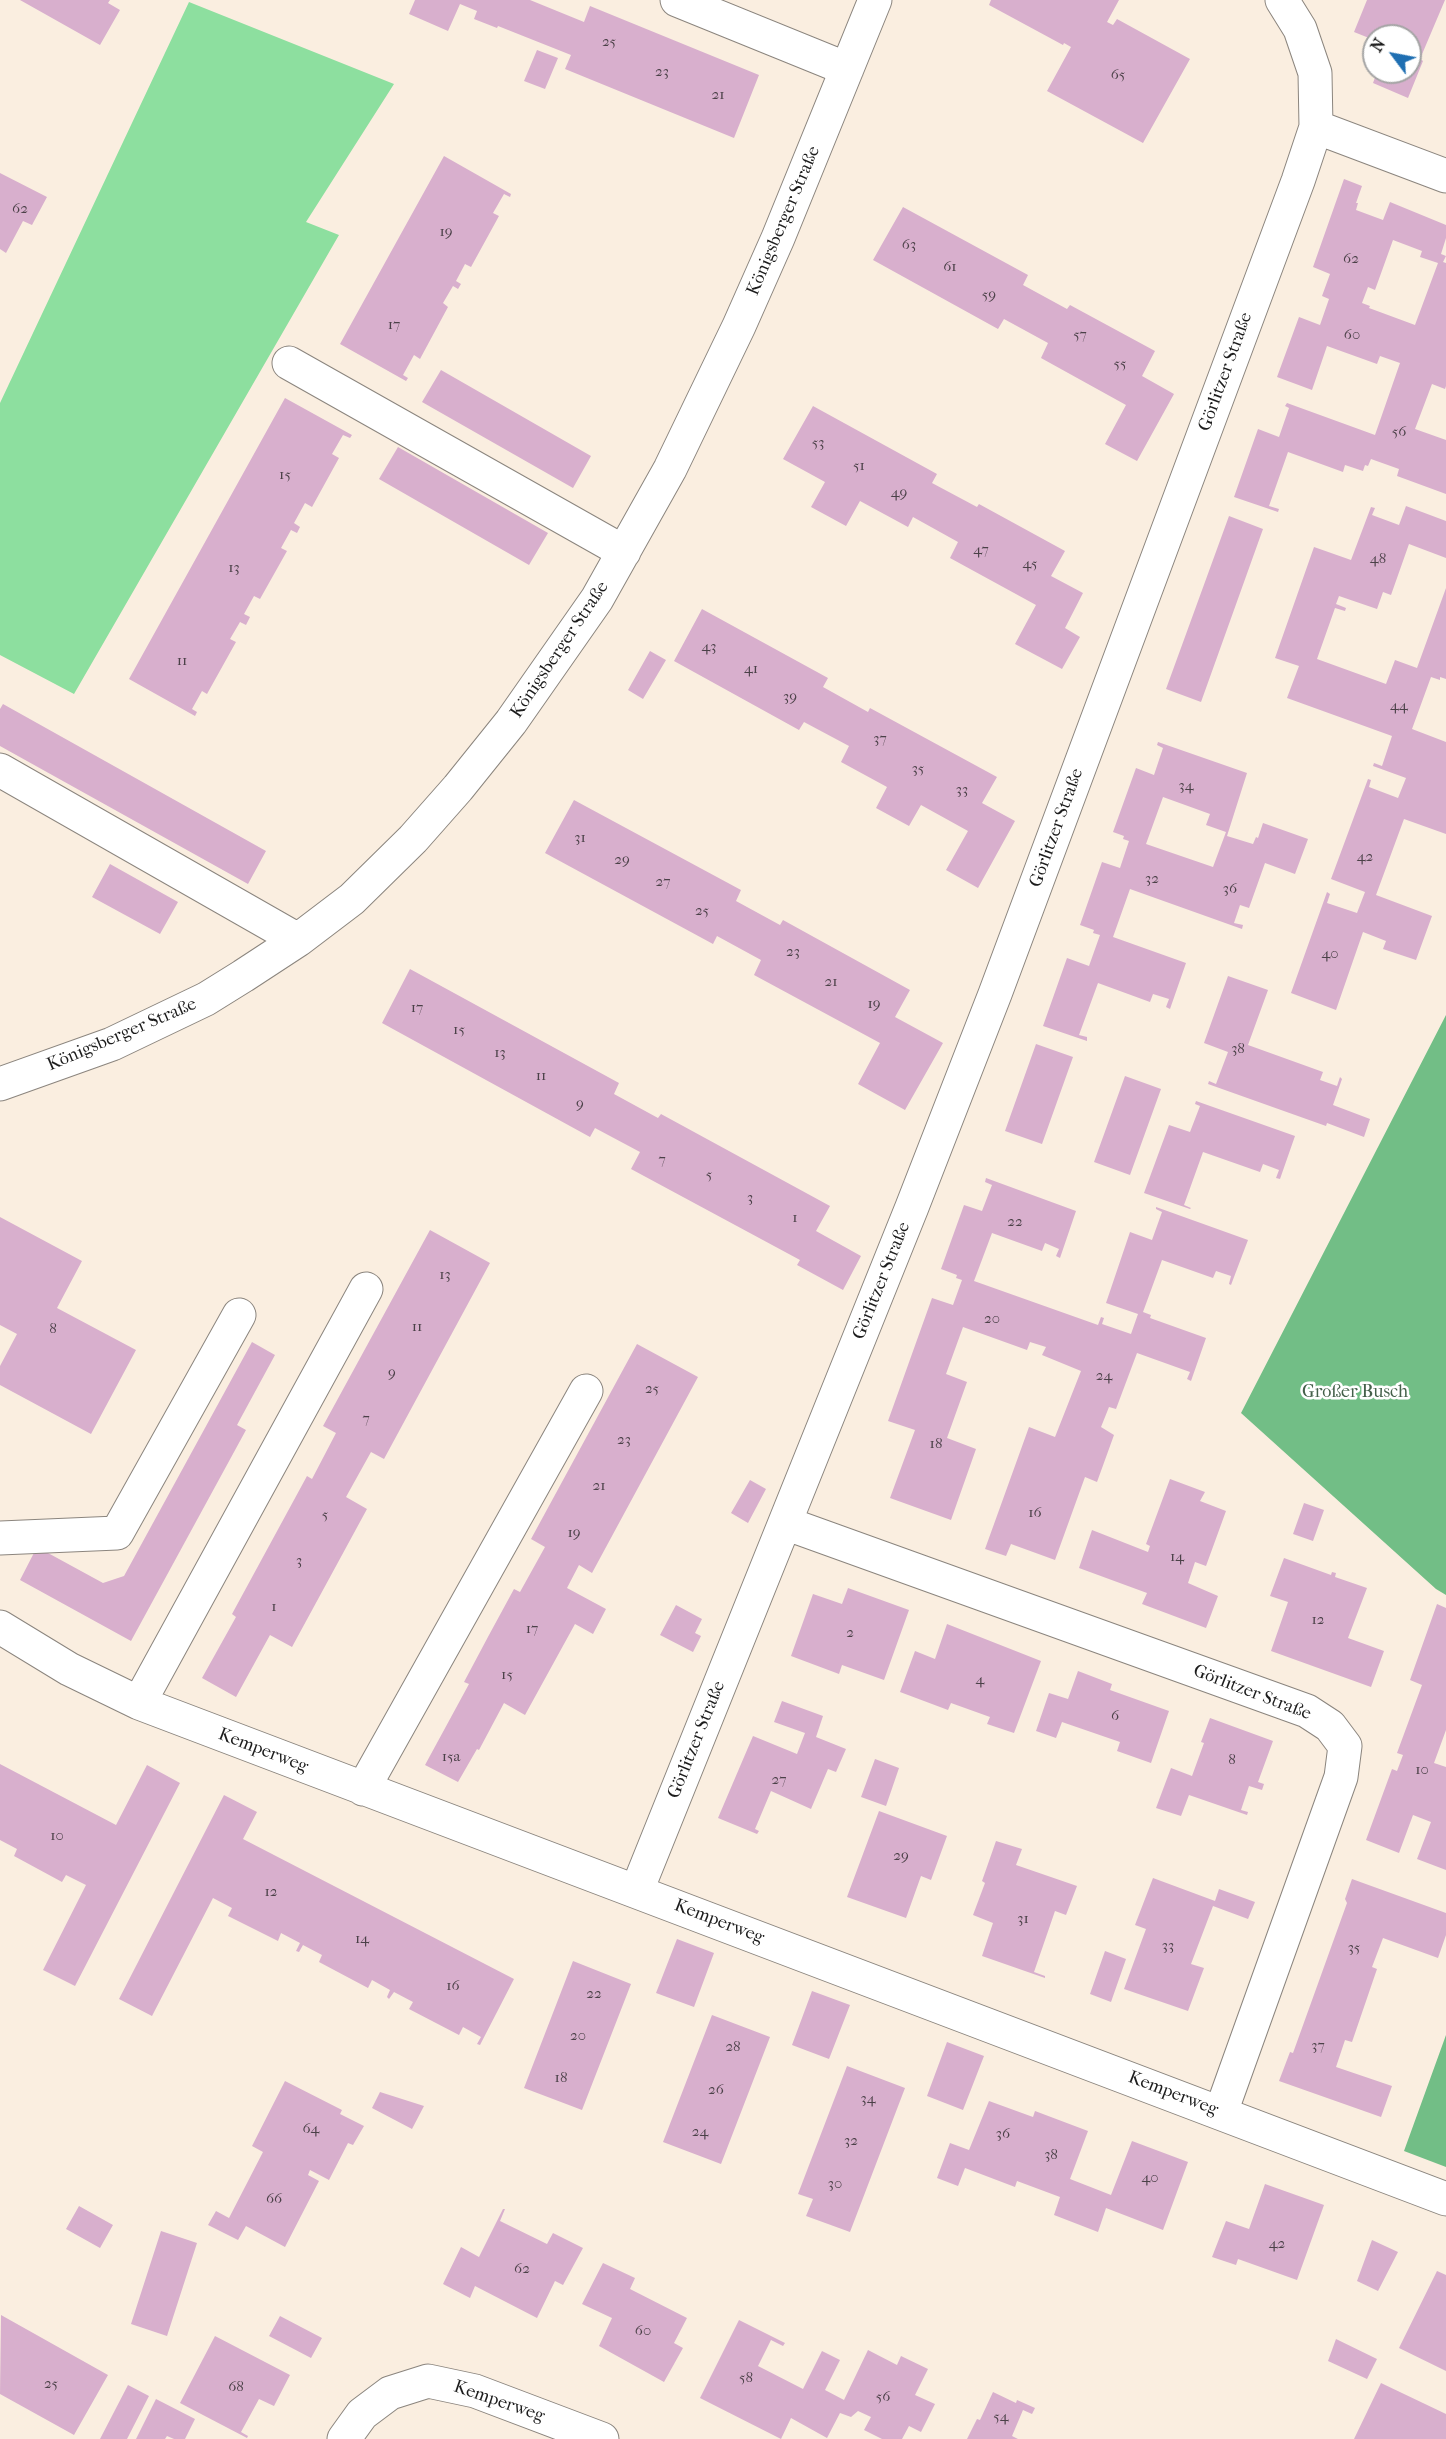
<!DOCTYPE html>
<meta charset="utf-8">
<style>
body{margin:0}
#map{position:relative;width:1446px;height:2439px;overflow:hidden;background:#faeee0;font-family:"IM FELL French Canon",serif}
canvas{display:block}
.north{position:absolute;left:1362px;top:24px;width:60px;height:60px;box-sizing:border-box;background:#fff;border:2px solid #a4a4a4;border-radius:50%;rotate:302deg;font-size:16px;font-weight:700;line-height:24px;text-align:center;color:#1c1c1c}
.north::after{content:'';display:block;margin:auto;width:21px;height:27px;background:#1f6fb2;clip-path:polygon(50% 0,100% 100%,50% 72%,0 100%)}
</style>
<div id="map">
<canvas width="1446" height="2439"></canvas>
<div class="north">N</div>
</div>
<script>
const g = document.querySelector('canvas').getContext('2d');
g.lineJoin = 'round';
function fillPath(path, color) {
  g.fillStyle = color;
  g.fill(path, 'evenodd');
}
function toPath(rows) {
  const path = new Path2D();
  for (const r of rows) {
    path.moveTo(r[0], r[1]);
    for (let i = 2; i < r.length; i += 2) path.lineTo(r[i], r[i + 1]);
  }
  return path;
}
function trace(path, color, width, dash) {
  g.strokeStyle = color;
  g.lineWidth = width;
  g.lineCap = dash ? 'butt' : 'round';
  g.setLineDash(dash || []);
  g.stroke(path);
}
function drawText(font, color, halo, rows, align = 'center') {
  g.font = font + ' "IM FELL French Canon",serif';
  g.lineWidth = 5;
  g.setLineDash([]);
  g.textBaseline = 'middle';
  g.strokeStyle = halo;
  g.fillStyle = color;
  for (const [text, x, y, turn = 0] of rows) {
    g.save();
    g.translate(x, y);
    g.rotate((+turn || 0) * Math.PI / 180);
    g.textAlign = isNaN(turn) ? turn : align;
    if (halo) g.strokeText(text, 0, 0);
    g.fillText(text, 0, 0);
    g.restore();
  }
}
fillPath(toPath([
 [189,2,394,84,306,222,339,235,74,694,0,655,0,403]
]), '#8ddf9f');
fillPath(toPath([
 [1446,1015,1446,1595,1436,1589,1241,1413],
 [1446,2035,1446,2167,1404,2151]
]), '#72be86');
fillPath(toPath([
 [20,0,110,0,108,3,120,10,100,45],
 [415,0,530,0,584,22,590,6,759,75,734,138,565,69,571,55,498,26,497,28,474,19,477,11,460,4,448,31,409,14],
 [991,0,1119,0,1107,22,1113,25,1117,19,1190,59,1143,143,1047,91,1071,47,1064,43,1063,45,989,5],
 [1367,0,1445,0,1420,59,1423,61,1408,98,1373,83,1377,72,1410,72,1410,36,1374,36,1374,40,1354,32],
 [537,50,558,58,545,89,524,81],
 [444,156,511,194,510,197,504,194,493,213,499,216,471,267,465,264,456,281,461,284,458,289,453,286,443,303,448,307,420,359,414,355,403,375,408,378,406,381,340,344],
 [0,173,47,197,32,225,23,221,6,253,0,249],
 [1344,179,1362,186,1356,203,1358,203,1356,210,1383,220,1390,202,1446,225,1446,238,1441,254,1446,256,1443,262,1446,263,1446,386,1445,389,1432,384,1415,429,1446,440,1446,494,1397,476,1399,469,1371,459,1368,466,1365,465,1363,471,1345,465,1343,472,1288,452,1269,506,1279,509,1278,512,1234,497,1258,429,1279,437,1289,408,1285,406,1287,403,1375,435,1400,363,1380,356,1377,364,1327,346,1312,390,1277,377,1299,317,1320,325,1329,299,1322,296,1330,274,1313,267],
 [1393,240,1422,251,1420,257,1438,263,1415,325,1369,308,1370,306,1362,303,1368,287,1375,290],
 [903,207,1028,275,1023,285,1067,309,1070,305,1155,351,1142,376,1174,394,1137,461,1105,444,1126,405,1041,358,1048,343,1004,319,998,329,873,260],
 [441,370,591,456,573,488,422,402],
 [285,398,352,435,350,438,343,435,332,454,339,458,312,507,305,503,294,523,300,527,297,533,291,530,281,548,287,551,260,599,254,596,244,614,250,617,246,625,240,622,230,639,236,642,207,694,202,691,192,709,197,712,195,716,129,679],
 [813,406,937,474,932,483,977,507,979,504,1065,551,1051,576,1083,593,1065,628,1080,637,1062,669,1015,644,1036,605,950,558,958,542,913,517,908,527,860,501,846,526,811,507,825,482,783,459],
 [398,447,548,533,529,565,379,479],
 [1406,506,1446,521,1446,558,1409,544,1391,595,1383,592,1377,609,1339,596,1336,604,1346,608,1345,611,1335,608,1317,659,1386,684,1395,660,1417,668,1446,588,1446,679,1440,677,1440,680,1431,677,1412,729,1446,742,1446,834,1404,819,1376,895,1432,916,1416,960,1383,949,1386,941,1363,932,1336,1010,1291,993,1327,892,1330,894,1327,903,1357,913,1365,892,1331,879,1368,779,1371,780,1369,787,1398,798,1406,778,1373,766,1374,763,1382,766,1392,736,1287,698,1299,666,1275,658,1314,547,1351,560,1371,507,1375,508,1372,515,1399,525],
 [1229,516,1263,529,1201,702,1166,689],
 [702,609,828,678,823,687,868,712,870,708,997,777,982,803,1015,821,978,888,946,870,968,831,921,805,909,826,876,808,887,787,841,762,849,746,804,722,799,730,674,661],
 [650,651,666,660,643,699,628,690],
 [3,704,266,851,248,884,0,746,0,709],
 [1158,742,1247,773,1227,836,1253,844,1256,837,1258,838,1263,823,1308,839,1295,874,1265,863,1249,908,1240,905,1234,923,1243,925,1242,929,1130,889,1113,937,1186,963,1170,1009,1166,1007,1169,999,1153,994,1150,1002,1098,983,1079,1035,1087,1037,1087,1041,1043,1026,1067,958,1089,966,1100,935,1093,933,1094,930,1080,925,1102,862,1120,868,1129,841,1123,839,1124,836,1113,832,1136,768,1154,775,1163,748,1157,745],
 [1163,797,1210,814,1206,825,1226,832,1213,867,1146,844],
 [574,800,741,890,736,901,780,925,783,920,910,990,895,1017,943,1043,905,1110,858,1084,880,1043,754,975,761,960,717,936,713,944,545,853],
 [110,864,178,902,160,934,92,897],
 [410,969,619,1083,614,1094,658,1118,661,1114,830,1206,816,1231,861,1256,843,1290,797,1265,800,1260,631,1169,640,1152,595,1128,590,1137,382,1023],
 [1228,976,1268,990,1248,1045,1323,1072,1320,1080,1337,1086,1340,1077,1342,1079,1333,1105,1370,1119,1364,1137,1327,1123,1326,1126,1208,1084,1209,1081,1216,1084,1228,1052,1204,1043],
 [1036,1044,1073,1057,1042,1144,1005,1131],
 [1125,1076,1161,1089,1130,1175,1094,1162],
 [1196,1101,1295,1136,1280,1179,1276,1178,1279,1170,1263,1164,1260,1172,1203,1152,1184,1205,1191,1208,1190,1209,1144,1193,1169,1125,1190,1132,1200,1106,1195,1104],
 [986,1178,1076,1211,1060,1258,1056,1256,1059,1249,1045,1243,1042,1251,992,1233,974,1281,1098,1325,1101,1317,1104,1318,1102,1324,1131,1334,1138,1314,1106,1303,1130,1232,1152,1240,1162,1212,1156,1209,1156,1207,1248,1240,1231,1285,1229,1284,1231,1276,1216,1271,1213,1278,1162,1260,1143,1312,1151,1315,1150,1318,1206,1338,1191,1381,1187,1379,1190,1372,1137,1353,1116,1409,1109,1407,1101,1427,1114,1435,1097,1482,1085,1477,1055,1560,1011,1544,1006,1556,985,1549,1029,1427,1055,1437,1081,1371,1042,1355,1046,1347,1030,1342,1027,1350,963,1327,946,1374,967,1382,947,1438,976,1449,951,1520,890,1498,915,1430,888,1421,932,1298,953,1305,962,1280,956,1278,957,1275,941,1269,964,1205,982,1211,992,1185,985,1182],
 [0,1217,82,1261,57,1308,136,1350,91,1434,0,1385,0,1366,17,1334,0,1325],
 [430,1230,490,1263,384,1459,371,1452,346,1497,367,1509,292,1647,270,1635,236,1697,202,1678,236,1617,232,1614,307,1476,312,1479,336,1433,323,1426],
 [252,1342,275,1355,237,1425,246,1430,131,1641,20,1580,37,1547,103,1583,124,1576],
 [637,1344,698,1377,592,1573,579,1565,567,1588,606,1609,593,1634,575,1624,525,1715,504,1703,479,1750,477,1749,458,1782,425,1765,469,1684,464,1682,489,1635,514,1589,520,1592,545,1547,531,1539],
 [1170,1479,1205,1492,1200,1501,1226,1511,1206,1566,1195,1562,1188,1583,1218,1596,1206,1628,1142,1604,1147,1593,1079,1568,1092,1530,1148,1552,1150,1546,1146,1544],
 [750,1480,766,1489,748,1523,731,1513],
 [1304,1503,1324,1510,1313,1541,1293,1534],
 [1284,1558,1331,1575,1332,1572,1336,1573,1335,1577,1367,1588,1348,1638,1384,1651,1371,1687,1271,1651,1288,1602,1270,1596],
 [848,1588,909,1610,884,1680,842,1665,839,1674,791,1656,813,1594,842,1604],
 [1437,1604,1446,1608,1446,1730,1434,1763,1446,1767,1446,1870,1417,1859,1431,1822,1413,1815,1399,1853,1366,1840,1392,1769,1397,1771,1403,1755,1397,1753,1422,1685,1410,1680],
 [676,1605,702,1619,695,1633,701,1636,693,1652,660,1635],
 [947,1624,1041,1661,1014,1733,987,1724,990,1717,951,1703,948,1710,900,1692,915,1651,935,1659],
 [1078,1671,1112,1684,1110,1690,1169,1711,1151,1763,1117,1751,1120,1742,1062,1722,1056,1738,1036,1731,1049,1693,1068,1699],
 [782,1701,823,1716,816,1737,846,1749,836,1772,828,1769,811,1809,771,1791,755,1829,759,1831,757,1834,718,1818,753,1736,797,1754,805,1733,774,1722],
 [1210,1718,1273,1741,1258,1782,1264,1784,1262,1790,1249,1786,1241,1810,1248,1812,1247,1815,1189,1795,1181,1816,1156,1808,1171,1768,1192,1776,1204,1743,1201,1742],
 [875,1759,899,1768,886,1806,861,1797],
 [0,1764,116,1825,147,1765,180,1783,75,1986,43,1970,86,1885,66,1875,62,1882,14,1856,17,1849,0,1840],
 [224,1795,257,1812,243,1839,514,1979,480,2045,477,2044,481,2037,463,2027,459,2035,409,2009,413,2002,394,1992,389,1999,387,1997,390,1990,372,1980,368,1988,319,1962,322,1955,303,1945,299,1952,296,1951,300,1943,281,1933,278,1941,228,1916,232,1908,213,1898,152,2016,119,1999],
 [879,1811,947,1836,931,1880,921,1876,906,1918,847,1897],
 [996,1841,1022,1849,1016,1865,1077,1886,1066,1915,1055,1911,1034,1972,1045,1976,1045,1978,982,1956,993,1923,973,1915,985,1883,982,1881],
 [1153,1878,1215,1901,1219,1889,1255,1902,1248,1919,1213,1906,1191,1964,1204,1968,1188,2011,1124,1989,1146,1929,1135,1925],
 [1352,1879,1446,1913,1446,1935,1438,1958,1383,1938,1372,1967,1377,1969,1352,2042,1345,2040,1336,2067,1392,2086,1381,2117,1279,2081,1290,2052,1293,2053,1347,1903,1345,1899],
 [677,1939,714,1953,694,2007,656,1993],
 [1105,1951,1126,1959,1111,2002,1090,1994],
 [573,1961,631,1984,582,2110,524,2088],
 [812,1991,850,2005,829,2059,792,2045],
 [712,2015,770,2037,721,2164,663,2142],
 [947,2042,984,2056,963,2110,927,2096],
 [847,2066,905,2088,850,2232,806,2216,813,2199,798,2194],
 [285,2081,342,2110,340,2114,364,2126,353,2145,348,2143,329,2180,310,2170,308,2175,319,2181,285,2247,246,2226,238,2240,208,2225,216,2211,229,2218,263,2152,252,2146],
 [380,2092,424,2106,412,2129,372,2108],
 [989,2101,1033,2117,1035,2111,1088,2131,1070,2179,1111,2195,1132,2141,1188,2162,1163,2230,1106,2208,1098,2232,1054,2215,1060,2197,1017,2181,1015,2187,965,2168,958,2186,937,2178,950,2143,969,2150],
 [1265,2184,1324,2205,1297,2280,1238,2259,1236,2265,1212,2257,1226,2221,1249,2229],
 [79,2206,113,2225,100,2248,66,2229],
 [503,2209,505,2209,500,2221,547,2244,553,2233,583,2248,563,2285,555,2281,537,2318,475,2286,470,2298,443,2284,461,2247,479,2257],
 [161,2231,197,2243,167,2336,131,2324],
 [1372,2240,1398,2252,1378,2291,1357,2281],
 [603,2263,635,2278,630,2289,687,2318,674,2343,683,2348,664,2382,599,2346,612,2318,582,2304],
 [1437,2271,1446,2275,1446,2371,1399,2348],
 [1,2315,108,2375,74,2435,0,2394],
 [280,2316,322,2338,311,2358,269,2336],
 [739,2320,785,2343,783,2346,771,2340,758,2366,803,2389,822,2351,840,2360,825,2390,844,2400,868,2350,897,2365,901,2356,928,2369,915,2395,935,2404,921,2432,909,2426,902,2439,882,2439,864,2430,871,2417,858,2411,851,2417,840,2413,827,2438,791,2418,781,2439,700,2398],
 [215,2336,290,2375,274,2406,259,2399,241,2432,248,2436,247,2438,180,2403],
 [1336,2339,1377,2359,1367,2379,1328,2361],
 [1381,2383,1446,2414,1446,2439,1354,2439],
 [128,2385,149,2396,127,2439,100,2439],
 [993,2392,1016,2403,1017,2400,1035,2408,1032,2414,1023,2410,1012,2436,1018,2439,967,2439,977,2419,980,2420],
 [156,2399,195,2419,185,2439,174,2439,167,2436,165,2439,136,2439]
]), '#d8afcd');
const minor = toPath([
 [677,0,847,69],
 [1316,127,1446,176],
 [289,363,624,552],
 [0,770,298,940],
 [0,1084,112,1044,206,999,243,976,298,940,352,899,413,839,458,788,511,722,597,599,670,469,739,326,778,238,875,0],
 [785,1523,1307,1711,1330,1726,1345,1746,1341,1777,1221,2112],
 [0,1538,117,1533,239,1315],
 [0,1627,69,1669,139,1703,1446,2199],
 [139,1703,366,1289],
 [363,1789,586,1391],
 [637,1890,912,1207,995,994,1298,181,1316,127,1315,73,1300,29,1282,0],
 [344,2439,362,2414,390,2393,428,2381,475,2391,602,2439]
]);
trace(minor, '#8b857e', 35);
trace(minor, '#fff', 33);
drawText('15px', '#4b4148', null, [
 ["25",609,42],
 ["23",662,72],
 ["65",1118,75],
 ["21",718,95],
 ["62",20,209],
 ["19",446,232],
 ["63",909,245],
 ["62",1351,259],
 ["61",950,267],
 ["59",989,295],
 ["17",394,325],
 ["57",1080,335],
 ["60",1352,335],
 ["55",1120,364],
 ["56",1399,432],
 ["53",818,443],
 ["51",859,466],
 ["15",285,475],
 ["49",899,493],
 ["47",981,550],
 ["48",1378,559],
 ["45",1030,564],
 ["13",234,568],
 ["43",709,647],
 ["11",182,661],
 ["41",751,669],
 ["39",790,697],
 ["44",1399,706],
 ["37",880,739],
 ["35",918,769],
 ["34",1186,786],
 ["33",962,790],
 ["31",580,838],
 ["42",1365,857],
 ["29",622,860],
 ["32",1152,879],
 ["27",663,882],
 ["36",1230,889],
 ["25",702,911],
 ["23",793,952],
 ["40",1330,954],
 ["21",831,982],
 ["19",874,1004],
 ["17",417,1008],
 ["15",459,1030],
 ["38",1238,1049],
 ["13",500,1053],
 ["11",541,1076],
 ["9",580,1104],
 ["7",662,1160],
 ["5",709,1175],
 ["3",750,1198],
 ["1",795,1218],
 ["22",1015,1222],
 ["13",445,1275],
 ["20",992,1319],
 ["11",417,1327],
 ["8",53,1329],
 ["9",392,1373],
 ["24",1104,1376],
 ["25",652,1389],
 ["7",366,1419],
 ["23",624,1440],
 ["18",936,1444],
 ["21",599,1486],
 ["16",1035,1513],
 ["5",325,1515],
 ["19",574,1533],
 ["14",1177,1557],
 ["3",299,1561],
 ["1",274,1607],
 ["12",1318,1620],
 ["17",532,1629],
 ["2",850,1633],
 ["15",507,1675],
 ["4",980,1680],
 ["6",1115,1716],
 ["15a",451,1757],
 ["8",1232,1760],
 ["10",1422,1770],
 ["27",779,1780],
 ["10",57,1836],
 ["29",901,1856],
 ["12",271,1892],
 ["31",1023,1919],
 ["14",362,1939],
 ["33",1168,1946],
 ["35",1354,1948],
 ["16",453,1986],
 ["22",594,1994],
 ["20",578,2036],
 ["37",1318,2046],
 ["28",733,2047],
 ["18",561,2078],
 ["26",716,2090],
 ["34",868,2099],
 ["64",311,2129],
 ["24",700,2132],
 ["36",1003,2134],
 ["32",851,2141],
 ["38",1051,2155],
 ["40",1150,2178],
 ["30",835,2184],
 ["66",274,2199],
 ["42",1277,2244],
 ["62",522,2269],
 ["60",643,2331],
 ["58",746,2378],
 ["25",51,2384],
 ["68",236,2387],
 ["56",883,2397],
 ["54",1001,2417]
]);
drawText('18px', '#1c1c1c', '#fff', [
 ["Königsberger Straße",784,221,-67],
 ["Görlitzer Straße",1226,372,-70],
 ["Königsberger Straße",560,650,-56],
 ["Görlitzer Straße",1057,828,-70],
 ["Königsberger Straße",122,1035,-23],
 ["Görlitzer Straße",882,1281,-68],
 ["Görlitzer Straße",1252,1693,21],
 ["Görlitzer Straße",697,1740,-68],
 ["Kemperweg",263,1751,21],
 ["Kemperweg",719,1922,21],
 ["Kemperweg",1173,2094,21],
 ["Kemperweg",499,2402,19]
]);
drawText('18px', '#44604a', '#fff', [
 ["Großer Busch",1355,1393]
]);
</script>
